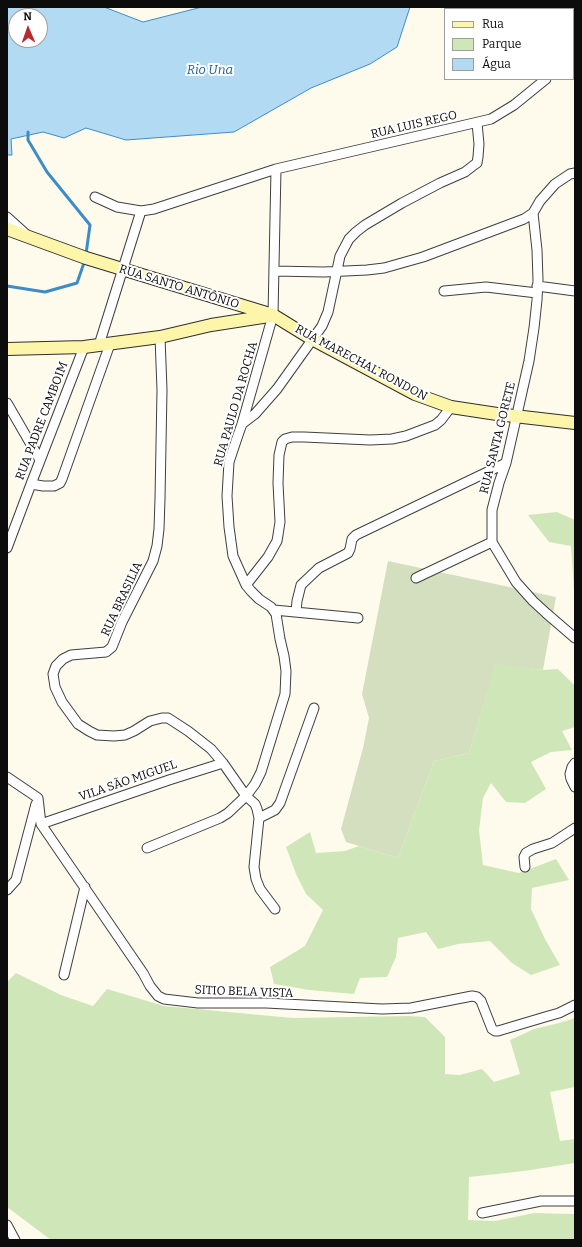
<!DOCTYPE html>
<meta charset="utf-8">
<style>
body{margin:0}
#map{position:relative;width:582px;height:1247px;overflow:hidden;background:#fefbed;font-family:Bitter,serif}
canvas{display:block}
.frame{position:absolute;inset:0;border:8px solid #0c0c0c;pointer-events:none}
.legend{position:absolute;left:444px;top:8px;width:130px;height:72px;box-sizing:border-box;background:#fff;border:1px solid #9e9e9e;margin:0;padding:5px 7px;list-style:none;font-size:12px;color:#0c0c0c}
.legend li{display:flex;align-items:center;gap:8px;height:20px}
.legend b{width:20px;border:1px solid #9e9e9e}
.north{position:absolute;left:8px;top:8px;width:40px;height:40px;box-sizing:border-box;background:#fff;border:1px solid #9e9e9e;border-radius:50%;rotate:358deg;font-size:11px;font-weight:700;line-height:16px;text-align:center;color:#0c0c0c}
.north::after{content:'';display:block;margin:auto;width:14px;height:18px;background:#b72a2d;clip-path:polygon(50% 0,100% 100%,50% 72%,0 100%)}
</style>
<div id="map">
<canvas width="582" height="1247"></canvas>
<div class="frame"></div>
<ul class="legend">
<li><b style="height:5px;background:#fcf5aa"></b>Rua</li>
<li><b style="height:11px;background:#cfe7b8"></b>Parque</li>
<li><b style="height:11px;background:#b3daf3"></b>Água</li>
</ul>
<div class="north">N</div>
</div>
<script>
const g = document.querySelector('canvas').getContext('2d');
g.lineJoin = 'round';
function fillPath(path, color) {
  g.fillStyle = color;
  g.fill(path, 'evenodd');
}
function toPath(rows) {
  const path = new Path2D();
  for (const r of rows) {
    path.moveTo(r[0], r[1]);
    for (let i = 2; i < r.length; i += 2) path.lineTo(r[i], r[i + 1]);
  }
  return path;
}
function trace(path, color, width, dash) {
  g.strokeStyle = color;
  g.lineWidth = width;
  g.lineCap = dash ? 'butt' : 'round';
  g.setLineDash(dash || []);
  g.stroke(path);
}
function drawText(font, color, halo, rows, align = 'center') {
  g.font = font + ' Bitter,serif';
  g.lineWidth = 4;
  g.setLineDash([]);
  g.textBaseline = 'middle';
  g.strokeStyle = halo;
  g.fillStyle = color;
  for (const [text, x, y, turn = 0] of rows) {
    g.save();
    g.translate(x, y);
    g.rotate((+turn || 0) * Math.PI / 180);
    g.textAlign = isNaN(turn) ? turn : align;
    if (halo) g.strokeText(text, 0, 0);
    g.fillText(text, 0, 0);
    g.restore();
  }
}
fillPath(toPath([
 [557,512,575,520,575,591,574,591,571,546,549,542,528,515],
 [496,663,543,670,558,669,575,686,575,727,562,731,572,750,551,752,531,762,546,789,525,803,506,802,491,783,483,798,479,830,483,865,519,873,556,859,569,880,532,888,531,909,545,939,560,965,531,975,512,963,490,941,458,944,438,949,426,932,398,938,396,957,387,977,360,978,354,994,309,990,274,984,270,967,305,946,323,910,306,894,296,874,286,847,310,832,316,853,345,851,359,846,398,858,434,761,469,753],
 [16,973,61,995,93,1006,107,989,164,1006,293,1018,408,1016,425,1017,445,1037,445,1074,460,1075,482,1069,494,1082,520,1074,510,1040,534,1029,559,1023,575,1018,575,1087,550,1092,560,1141,575,1139,575,1163,524,1171,469,1177,468,1220,495,1221,534,1213,575,1214,575,1240,51,1240,7,1207,7,982]
]), '#cfe7b8');
fillPath(toPath([
 [388,561,556,597,543,670,496,664,469,753,434,761,398,858,346,842,341,829,363,748,369,718,362,694]
]), '#d4dfbf');
const water = toPath([
 [7,7,104,7,143,22,202,7,410,7,397,47,370,64,311,88,234,132,126,140,86,128,64,138,43,132,11,139,12,155,7,155,7,7],
 [16,16,40,16,40,40,16,40,16,16]
]);
fillPath(water, '#b3daf3');
trace(water, '#3d8cc7', 1);
trace(toPath([
 [28,132,28,140,47,172,90,225,86,254],
 [7,286,45,292,77,283,85,260]
]), '#3d8cc7', 3);
const street = toPath([
 [496,7,500,9],
 [527,7,527,9],
 [573,56,575,55],
 [95,197,117,207,141,211,154,209,276,169,491,119,514,105,546,79],
 [533,213,537,250,538,280,537,300,534,328,529,361,506,463,499,483,492,510,492,542,516,582,533,601,546,613,575,638],
 [7,217,27,235],
 [274,271,324,272,367,270,384,268,423,257,524,219,533,213,540,201,555,184,570,174,575,173],
 [537,286,575,291],
 [444,291,486,287,537,293],
 [160,337,162,390,160,499,159,529,157,546,153,561,122,622,112,647,106,652,71,655,63,659,56,666,53,674,55,687,62,702,78,724,89,731,97,735,114,736,125,735,134,731,150,721,162,718,168,718,188,731,211,749,223,763,246,796,255,804,257,809,259,818,254,867,256,879,260,889,275,909],
 [99,345,141,211],
 [7,403,40,460],
 [242,424,255,414,277,389,322,326,328,312,340,256,349,239,356,232,365,225,402,203,440,183,465,172,474,165,477,163,478,157,479,144,477,123],
 [31,484,43,486,54,486,60,483,62,479,110,344],
 [7,548,31,484,84,347],
 [416,578,492,542],
 [246,585,268,557,277,541,278,535,280,522,278,483,279,455,282,442,285,439,292,437,304,437,370,440,392,439,406,436,435,425,441,420,451,407],
 [274,610,358,618],
 [296,612,297,601,301,585,319,568,348,553,350,549,352,539,356,535,506,463],
 [575,763,572,767,570,774,571,779,575,787],
 [7,777,38,798,41,824,143,973,150,986,158,996,164,999,198,1003,266,1003,382,1009,411,1008,472,996,477,997,481,1001,492,1029,495,1031,498,1031,545,1017,559,1013,575,1005],
 [259,818,275,810,280,803,314,708],
 [41,824,169,780,223,763],
 [147,848,220,818,228,813,246,796,255,784,261,772,285,694,286,671,284,656,280,639,276,614,271,607,259,599,251,591,246,585,233,556,229,527,227,496,229,462,237,438,242,424,273,315,276,169],
 [525,867,524,857,526,853,533,849,552,843,575,828],
 [7,890,16,880,36,804],
 [64,975,85,887],
 [482,1213,541,1201,575,1201],
 [7,1225,15,1240]
]);
const secondary = toPath([
 [7,229,86,258,273,315,312,339,415,394,451,407,497,414,575,423],
 [7,349,84,347,99,345,160,337,211,325,269,316]
]);
trace(street, '#3f3f3f', 11);
trace(secondary, '#2e2e2e', 14);
trace(street, '#fff', 9);
trace(secondary, '#fcf5aa', 12);
drawText('12px', '#0c0c0c', '#fff', [
 ["RUA LUIS REGO",414,125,-13],
 ["RUA SANTO ANTÔNIO",179,287,17],
 ["RUA MARECHAL RONDON",361,363,28],
 ["RUA PAULO DA ROCHA",236,404,-74],
 ["RUA PADRE CAMBOIM",42,421,-69],
 ["RUA SANTA GORETE",498,438,-76],
 ["RUA BRASILIA",122,599,-65],
 ["VILA SÃO MIGUEL",128,781,-19],
 ["SITIO BELA VISTA",244,992,2]
]);
drawText('italic 13px', '#1b5e99', '#fff', [
 ["Rio Una",210,70]
]);
</script>
